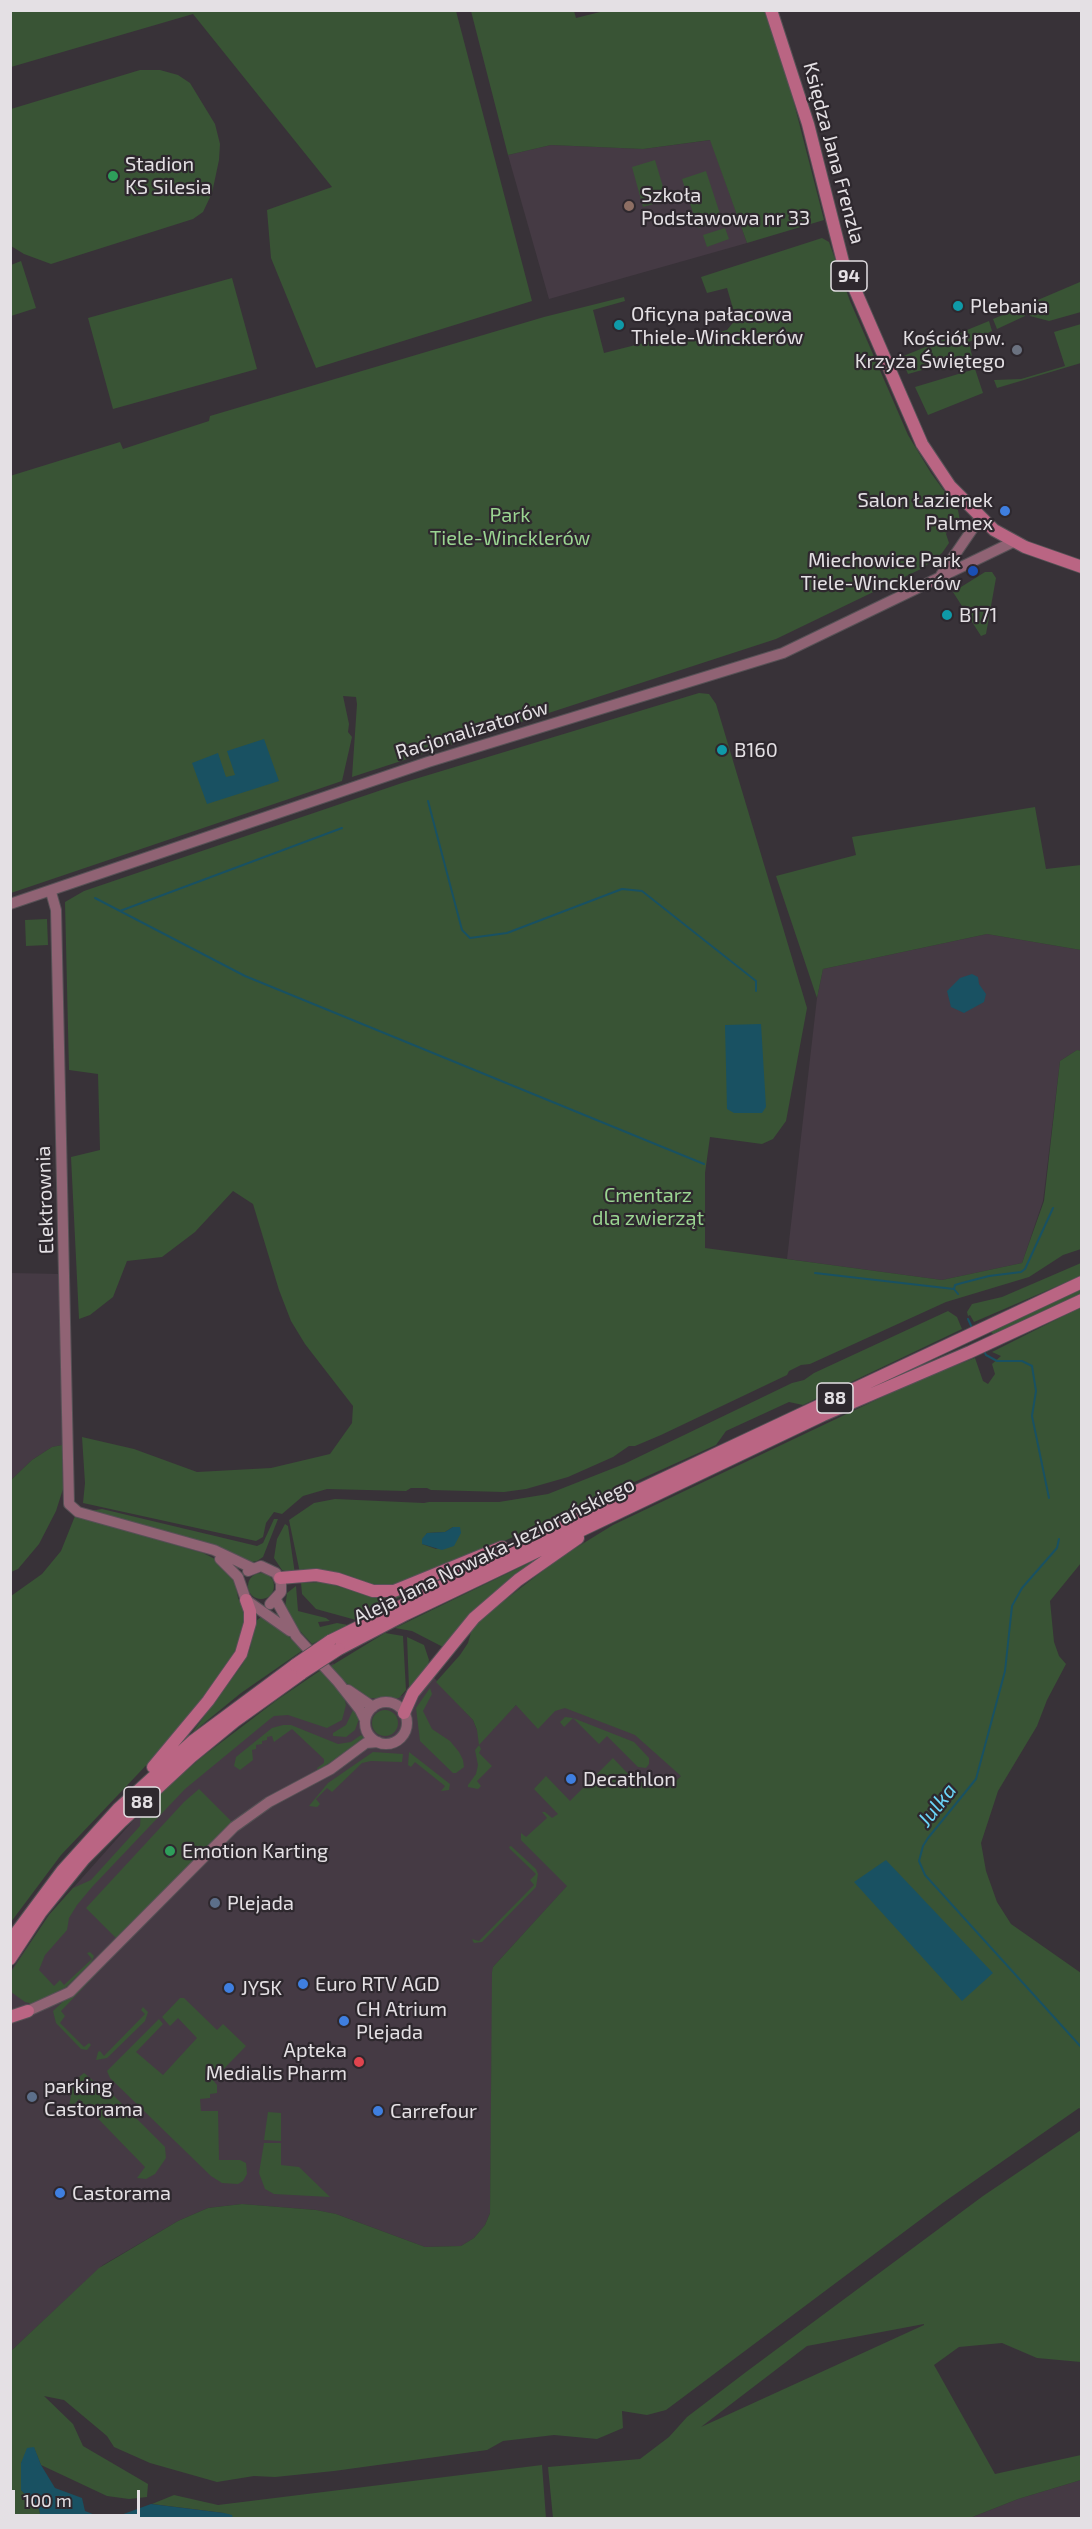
<!DOCTYPE html>
<meta charset="utf-8">
<style>
body{margin:0}
#map{position:relative;width:1092px;height:2529px;overflow:hidden;background:#383238;font-family:"Exo 2",sans-serif}
canvas{display:block}
.frame{position:absolute;inset:0;border:12px solid #e4e0e4;pointer-events:none}
.scale{position:absolute;left:12px;top:2490px;width:128px;height:27px;box-sizing:border-box;border:3px solid #e4e0e4;border-top:0;padding-left:8px;font-size:18px;line-height:21px;white-space:nowrap;color:#e4e0e4;-webkit-text-stroke:4px #2e282e;paint-order:stroke}
</style>
<div id="map">
<canvas width="1092" height="2529"></canvas>
<div class="frame"></div>
<div class="scale">100 m</div>
</div>
<script>
const g = document.querySelector('canvas').getContext('2d');
g.lineJoin = 'round';
function fillPath(path, color) {
  g.fillStyle = color;
  g.fill(path, 'evenodd');
}
function toPath(rows) {
  const path = new Path2D();
  for (const r of rows) {
    if (r.length === 3) {
      path.moveTo(r[0] + r[2], r[1]);
      path.arc(r[0], r[1], r[2], 0, 2 * Math.PI);
      continue;
    }
    path.moveTo(r[0], r[1]);
    for (let i = 2; i < r.length; i += 2) path.lineTo(r[i], r[i + 1]);
  }
  return path;
}
function trace(path, color, width, dash) {
  g.strokeStyle = color;
  g.lineWidth = width;
  g.lineCap = dash ? 'butt' : 'round';
  g.setLineDash(dash || []);
  g.stroke(path);
}
function drawText(font, color, halo, rows, align = 'center') {
  g.font = font + ' "Exo 2",sans-serif';
  g.lineWidth = 4.5;
  g.setLineDash([]);
  g.textBaseline = 'middle';
  g.strokeStyle = halo;
  g.fillStyle = color;
  for (const [text, x, y, turn = 0] of rows) {
    g.save();
    g.translate(x, y);
    g.rotate((+turn || 0) * Math.PI / 180);
    g.textAlign = isNaN(turn) ? turn : align;
    if (halo) g.strokeText(text, 0, 0);
    g.fillText(text, 0, 0);
    g.restore();
  }
}
fillPath(toPath([
 [711,140,747,243,549,299,508,155,551,145,643,149],
 [987,934,1081,950,1081,1051,1077,1050,1060,1061,1043,1201,1022,1263,942,1280,787,1259,817,998,823,969],
 [11,1273,60,1274,62,1445,52,1447,32,1460,11,1480],
 [333,1663,349,1681,402,1696,425,1668,473,1720,477,1730,493,1730,496,1725,532,1689,672,1744,681,1776,571,1882,493,1967,490,2213,485,2225,474,2238,461,2246,425,2247,336,2214,316,2210,242,2204,208,2208,178,2221,103,2265,12,2350,10,1972,49,1915,148,1804,308,1679],
 [1081,2480,1081,2518,970,2518,1018,2499]
]), '#453a44');
fillPath(toPath([
 [11,10,456,11,532,301,316,368,271,258,267,210,332,187,193,14,11,67],
 [608,10,764,11,785,68,824,220,747,243,710,140,643,149,551,145,508,155,471,11,574,11,576,18],
 [140,70,160,70,178,75,190,83,215,124,220,144,219,160,212,193,203,212,193,219,51,264,24,254,11,246,11,109],
 [655,160,667,200,643,207,632,167],
 [706,171,722,220,698,228,682,179],
 [725,228,729,239,707,247,703,235],
 [822,238,829,242,850,301,908,435,931,473,958,510,960,521,952,523,949,527,946,534,949,543,942,553,923,568,776,639,352,777,357,704,356,697,343,696,349,724,348,732,352,737,342,781,11,893,10,476,120,442,123,449,209,421,210,416,544,317,624,297,625,301,593,310,604,353,671,336,673,344,727,330,736,319,727,288,707,293,701,277],
 [21,261,36,308,11,316,11,265],
 [232,278,257,369,113,409,88,318],
 [1080,282,1081,312,1049,321,1030,316,1026,305],
 [1022,307,1025,316,997,329,993,319],
 [989,321,992,331,969,342,972,356,908,374,901,357],
 [1081,324,1081,363,997,388,994,380,1021,379,1065,366,1054,332],
 [975,369,983,393,928,415,915,387],
 [985,572,992,572,996,578,986,634,981,636,953,592],
 [699,693,709,694,716,704,807,1008,786,1121,773,1139,762,1144,710,1137,705,1173,705,1248,942,1280,1022,1263,1044,1201,1060,1061,1077,1050,1082,1051,1081,1249,1063,1255,1029,1277,946,1302,810,1364,801,1365,789,1371,787,1375,661,1435,635,1446,629,1446,613,1457,568,1477,526,1489,504,1492,431,1490,427,1488,411,1488,406,1491,327,1489,303,1496,282,1514,274,1512,266,1523,263,1537,256,1541,83,1503,85,1483,82,1437,134,1449,197,1472,271,1468,330,1454,352,1423,353,1406,305,1344,291,1321,279,1290,253,1204,233,1191,195,1232,162,1257,127,1261,113,1297,90,1315,79,1319,71,1157,100,1150,98,1074,69,1070,65,902,84,891,402,783],
 [1035,807,1046,869,1081,865,1081,950,987,934,823,969,817,998,776,876,856,855,852,837],
 [47,919,48,945,26,946,25,920],
 [1081,1263,1081,1275,1076,1278,974,1322,970,1315,968,1316,967,1312,972,1304,1002,1297],
 [1081,1287,1081,1294,994,1335,991,1332],
 [1081,1307,1081,1563,1050,1601,1054,1642,1059,1656,1066,1664,1047,1700,1037,1726,998,1791,981,1843,986,1871,997,1902,1011,1924,1081,1973,1081,2109,1079,2108,944,2202,666,2410,647,2415,622,2411,623,2428,597,2439,554,2435,503,2441,487,2450,334,2471,275,2477,254,2476,217,2482,150,2463,114,2447,107,2436,64,2400,44,2396,73,2424,83,2446,148,2484,147,2497,129,2499,107,2496,41,2465,34,2448,21,2463,21,2490,39,2509,41,2518,11,2518,10,2349,12,2350,99,2268,178,2221,208,2208,242,2204,316,2210,336,2214,425,2247,461,2246,474,2238,485,2225,490,2213,492,1972,493,1967,567,1886,521,1840,521,1833,526,1837,547,1818,542,1812,545,1812,552,1818,558,1814,534,1789,546,1776,570,1801,613,1758,634,1780,652,1785,668,1788,681,1776,635,1735,565,1708,555,1711,538,1729,516,1705,479,1745,481,1749,479,1753,492,1766,477,1781,481,1786,478,1789,468,1787,468,1785,476,1774,478,1765,475,1750,479,1745,477,1730,473,1720,436,1682,460,1655,468,1643,472,1629,484,1616,561,1557,613,1525,918,1380,975,1358,983,1381,988,1384,995,1374,992,1364,1001,1356,992,1352],
 [948,1311,957,1317,962,1329,803,1405,789,1402,726,1431,716,1445,491,1547,391,1585,373,1586,300,1573,289,1520,314,1503,335,1499,424,1503,429,1502,499,1502,548,1494,624,1464,792,1383,804,1380,814,1373],
 [453,1527,458,1536,456,1540,436,1549,422,1544,427,1533,445,1532],
 [62,1445,63,1489,56,1511,39,1544,18,1569,11,1572,11,1480,32,1460,52,1447],
 [102,1509,257,1546,263,1543,274,1519,278,1519,263,1557,257,1561,247,1563,90,1511],
 [75,1516,203,1553,219,1561,235,1580,238,1598,245,1612,244,1626,237,1647,224,1670,173,1737,61,1855,11,1922,11,1596,42,1574,61,1551],
 [285,1524,288,1526,295,1574,282,1570,274,1558,277,1539],
 [537,1559,535,1565,443,1647,412,1631,395,1628],
 [261,1586,13],
 [323,1582,369,1595,424,1584,356,1620,316,1609,302,1594,301,1583],
 [296,1586,298,1611,326,1618,330,1621,318,1622,320,1627,337,1623,348,1625,312,1644,288,1618,285,1608,287,1593],
 [261,1617,277,1625,303,1650,241,1693,192,1733,242,1665,250,1649,255,1622],
 [385,1633,403,1636,406,1690,399,1698,366,1698,341,1679,331,1666],
 [407,1637,424,1645,429,1660,428,1665,409,1688],
 [321,1670,344,1697,346,1705,342,1720,327,1728,288,1715,274,1716,270,1719,185,1789,92,1887,77,1905,69,1918,67,1930,45,1955,39,1970,54,1986,60,1980,64,1985,92,1959,87,1953,90,1952,94,1956,91,1963,66,1987,33,2004,25,2002,11,1992,11,1972,49,1915,73,1888,91,1880,140,1826,141,1811,148,1804,202,1757,277,1700],
 [430,1688,432,1694,423,1711,432,1729,450,1741,459,1752,463,1760,464,1767,456,1773,453,1773,420,1741,416,1708],
 [354,1708,359,1719,355,1730,346,1737,333,1736,333,1733,346,1725],
 [385,1723,13],
 [565,1717,573,1718,634,1742,649,1758,649,1764,646,1768,638,1767,607,1736,599,1744,573,1718,564,1727,560,1722],
 [283,1725,291,1725,338,1744,351,1742,361,1735,364,1738,318,1771,317,1768,324,1763,324,1759,292,1729,274,1742,272,1736,267,1737,267,1740,262,1741,262,1744,256,1745,256,1749,252,1750,253,1760,240,1770,234,1766,236,1757,272,1728],
 [373,1752,403,1754,402,1762,371,1761,362,1763,332,1792,327,1788,316,1799,320,1804,317,1807,309,1806,328,1783],
 [409,1752,450,1784,449,1790,441,1791,445,1786,415,1762,411,1767,408,1765],
 [199,1789,232,1822,116,1938,86,1908,184,1802],
 [511,1846,536,1869,538,1874,536,1887,482,1942,474,1943,472,1939,479,1941,534,1885,530,1880,536,1874,510,1849,509,1847],
 [103,1967,61,2011,65,2016,60,2023,84,2047,89,2043,91,2045,87,2050,81,2049,56,2023,53,2011,99,1968],
 [180,1998,184,1998,217,2030,223,2024,246,2046,213,2080,217,2085,217,2093,210,2094,210,2098,200,2099,201,2111,218,2111,219,2160,240,2160,246,2163,247,2174,243,2181,238,2184,222,2183,211,2176,110,2078,107,2071,159,2019,163,2024,136,2052,163,2075,197,2038,178,2018,170,2026,162,2017],
 [143,2007,148,2012,145,2021,107,2058,96,2060,98,2052,100,2051,104,2056,145,2014,141,2010],
 [84,2073,100,2086,102,2084,165,2147,166,2158,155,2174,146,2179,137,2178,145,2167,79,2099,68,2111,74,2081],
 [268,2112,281,2113,281,2141,264,2140],
 [1081,2130,1081,2362,1037,2358,1002,2343,959,2347,934,2365,995,2474,1081,2455,1081,2480,1018,2499,970,2518,553,2518,548,2467,640,2459,669,2437,687,2417,746,2372,983,2196],
 [924,2324,924,2325,701,2427,807,2346],
 [264,2143,281,2143,281,2165,299,2167,330,2197,274,2194,265,2189,259,2173],
 [542,2465,546,2518,229,2518,224,2513,152,2504,174,2495,218,2505]
]), '#395435');
fillPath(toPath([
 [264,739,279,781,207,804,192,763,218,753,226,777,235,775,227,751],
 [972,974,978,977,979,984,986,994,984,1002,964,1013,951,1007,947,991,960,978],
 [761,1024,766,1107,762,1113,734,1113,727,1109,725,1025],
 [453,1527,460,1527,461,1533,454,1546,442,1550,422,1544,422,1539,427,1533,445,1532],
 [886,1860,993,1973,962,2001,854,1882],
 [34,2447,41,2465,55,2488,82,2498,85,2511,103,2518,118,2516,151,2504,224,2513,232,2515,233,2518,41,2518,39,2509,21,2490,21,2463,27,2448]
]), '#195162');
trace(toPath([
 [428,801,462,930,470,938,507,933,622,889,642,891,756,981,756,991],
 [95,898,245,976,704,1164],
 [120,911,342,828],
 [815,1273,954,1289,958,1294],
 [954,1289,955,1285,962,1283,989,1276,1021,1272,1025,1269,1053,1208],
 [968,1319,973,1330],
 [984,1351,986,1355,997,1361,1022,1361,1032,1366,1036,1391,1032,1416,1049,1498],
 [1059,1539,1057,1548,1022,1588,1012,1606,1005,1671,976,1779,928,1838,923,1846,919,1861,925,1875,1082,2048]
]), '#195162', 2);
const secondary = toPath([
 [941,575,980,518],
 [51,892,56,910,69,1504,78,1512,214,1550,252,1568],
 [10,904,428,762,783,653,1013,542],
 [220,1559,238,1577,246,1600,290,1631],
 [248,1571,261,1566,276,1573,281,1583,281,1592,270,1604],
 [276,1600,296,1636,338,1682,360,1710,365,1720],
 [348,1690,373,1707],
 [386,1723,21],
 [28,2011,70,1992,234,1827,269,1802,331,1769,366,1743,378,1742]
]);
const primary = toPath([
 [771,10,808,124,843,262,922,444,950,486,994,530,1025,547,1082,567],
 [280,1578,316,1575,338,1579,373,1591,394,1591,502,1547],
 [330,1641,601,1508,1082,1282],
 [339,1649,406,1614,823,1415,970,1352,1082,1300],
 [404,1713,413,1693,474,1618,518,1580,578,1538],
 [153,1767,208,1701,241,1654,250,1623,250,1611,246,1600],
 [10,1941,62,1871,118,1809,194,1740,295,1665],
 [10,1959,41,1912,84,1859,122,1821,191,1757,235,1721,302,1673],
 [10,2017,28,2011]
]);
trace(secondary, '#575156', 12);
trace(primary, '#575156', 14);
trace(secondary, '#906374', 10);
trace(primary, '#ba6583', 12);
const primaryBridge = toPath([
 [295,1665,330,1641],
 [302,1673,339,1649]
]);
trace(primaryBridge, '#575156', 14, []);
trace(primaryBridge, '#ba6583', 12);
for (const [x, y, r, color] of [
 [113,176,6,"#2e9e5b"],
 [629,206,6,"#8d6e63"],
 [958,306,6,"#0f9aa8"],
 [619,325,6,"#0f9aa8"],
 [1017,350,6,"#6b7280"],
 [1005,511,6,"#3f7fe0"],
 [973,571,6,"#1a4fb4"],
 [947,615,6,"#0f9aa8"],
 [722,750,6,"#0f9aa8"],
 [571,1779,6,"#3f7fe0"],
 [170,1851,6,"#2e9e5b"],
 [215,1903,6,"#5c6f8a"],
 [303,1984,6,"#3f7fe0"],
 [229,1988,6,"#3f7fe0"],
 [344,2021,6,"#3f7fe0"],
 [359,2062,6,"#e0444e"],
 [32,2097,6,"#5c6f8a"],
 [378,2111,6,"#3f7fe0"],
 [60,2193,6,"#3f7fe0"]
]) {
  const dot = new Path2D();
  dot.arc(x, y, r, 0, 2 * Math.PI);
  g.fillStyle = color;
  g.fill(dot);
  trace(dot, '#2e282e', 2);
}
for (const [x, y, w] of [
 [849,276,36],
 [835,1398,36],
 [142,1802,36]
]) {
  const box = new Path2D();
  box.roundRect(x - w / 2, y - 15, w, 30, 4.5);
  g.fillStyle = '#2e282e';
  g.fill(box);
  trace(box, '#e4e0e4', 1.5);
}
drawText('bold 18px', '#e4e0e4', null, [
 ["94",849,276],
 ["88",835,1398],
 ["88",142,1802]
]);
drawText('20px', '#e4e0e4', '#2e282e', [
 ["Księdza Jana Frenzla",834,153,75],
 ["Racjonalizatorów",472,730,-17],
 ["Elektrownia",45,1200,-92],
 ["Aleja Jana Nowaka-Jeziorańskiego",494,1551,-26]
]);
drawText('20px', '#e4e0e4', '#2e282e', [
 ["Stadion",125,164],
 ["KS Silesia",125,187],
 ["Szkoła",641,195],
 ["Podstawowa nr 33",641,218],
 ["Plebania",970,306],
 ["Oficyna pałacowa",631,314],
 ["Thiele-Wincklerów",631,337],
 ["Kościół pw.",1005,338,"right"],
 ["Krzyża Świętego",1005,361,"right"],
 ["Salon Łazienek",993,500,"right"],
 ["Palmex",993,523,"right"],
 ["Miechowice Park",961,560,"right"],
 ["Tiele-Wincklerów",961,583,"right"],
 ["B171",959,615],
 ["B160",734,750],
 ["Decathlon",583,1779],
 ["Emotion Karting",182,1851],
 ["Plejada",227,1903],
 ["Euro RTV AGD",315,1984],
 ["JYSK",241,1988],
 ["CH Atrium",356,2009],
 ["Plejada",356,2032],
 ["Apteka",347,2050,"right"],
 ["Medialis Pharm",347,2073,"right"],
 ["parking",44,2086],
 ["Castorama",44,2109],
 ["Carrefour",390,2111],
 ["Castorama",72,2193]
], 'left');
drawText('20px', '#9ad491', '#2e282e', [
 ["Park",510,515],
 ["Tiele-Wincklerów",510,538],
 ["Cmentarz",648,1195],
 ["dla zwierząt",648,1218]
]);
drawText('italic 21px', '#6bd5f8', '#2e282e', [
 ["Julka",937,1805,-52]
]);
</script>
